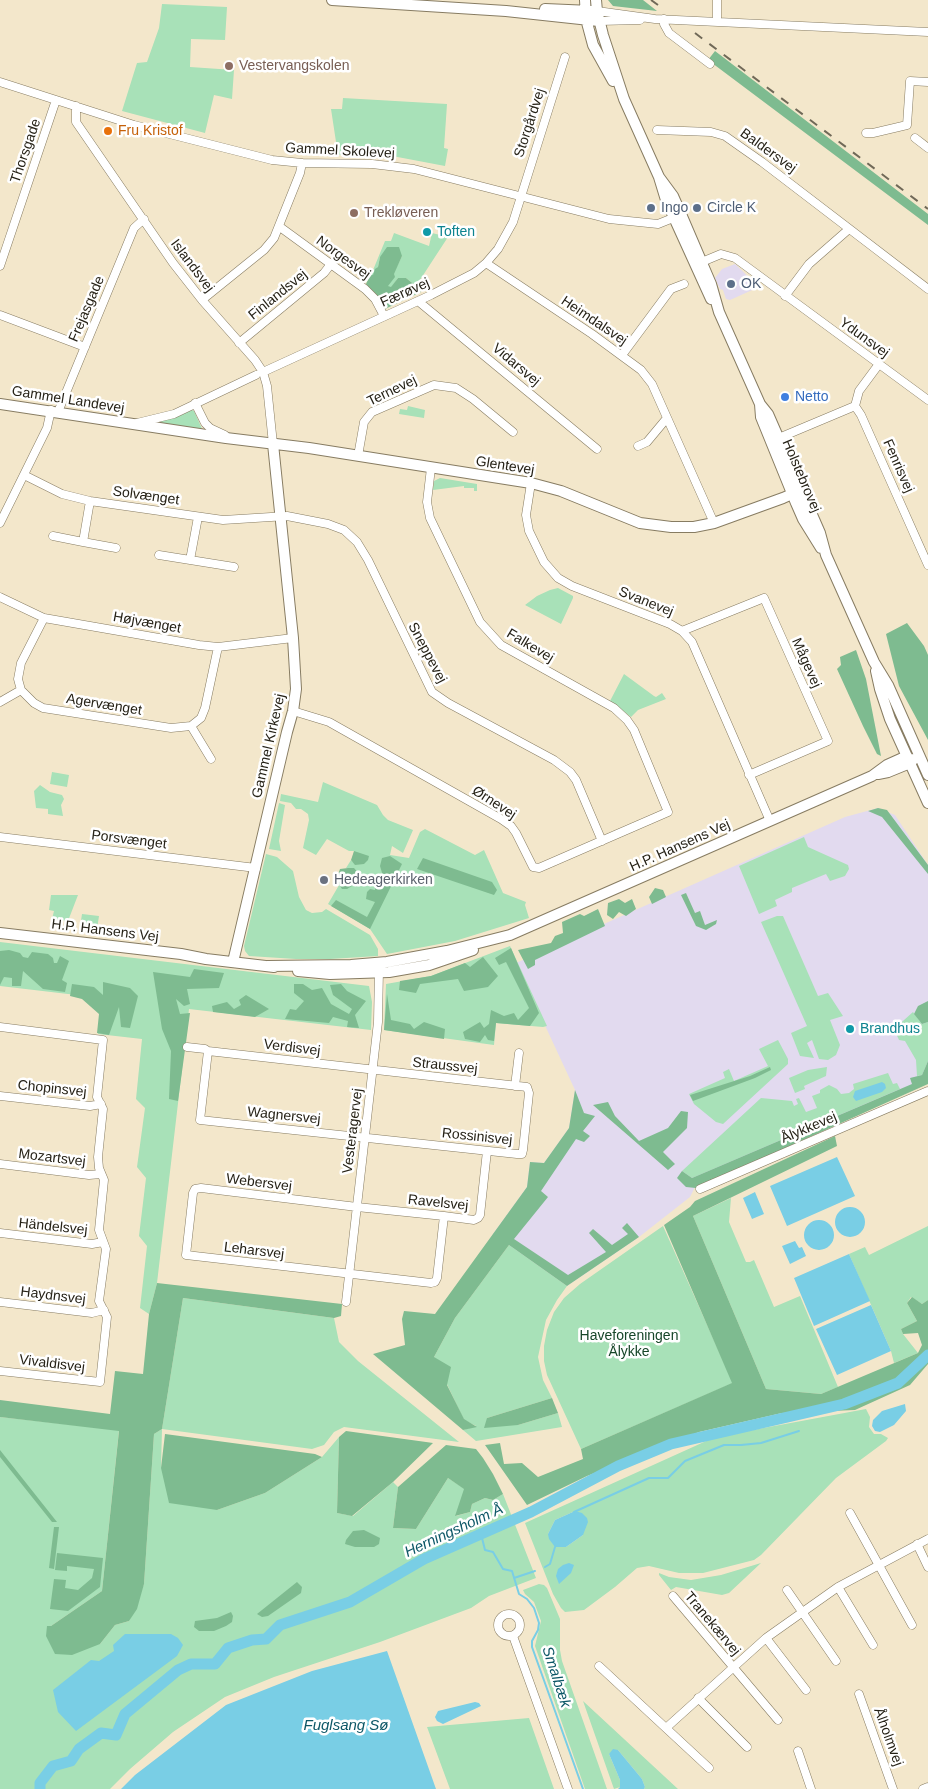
<!DOCTYPE html>
<meta charset="utf-8">
<style>
body{margin:0}
canvas{display:block;background:#f3e7cb}
</style>
<canvas width="928" height="1789"></canvas>
<script>
const g = document.querySelector('canvas').getContext('2d');
g.lineJoin = 'round';
function fillPath(path, color) {
  g.fillStyle = color;
  g.fill(path, 'evenodd');
}
function toPath(rows) {
  const path = new Path2D();
  for (const r of rows) {
    if (r.length === 3) {
      path.moveTo(r[0] + r[2], r[1]);
      path.arc(r[0], r[1], r[2], 0, 2 * Math.PI);
      continue;
    }
    path.moveTo(r[0], r[1]);
    for (let i = 2; i < r.length; i += 2) path.lineTo(r[i], r[i + 1]);
  }
  return path;
}
function trace(path, color, width, dash) {
  g.strokeStyle = color;
  g.lineWidth = width;
  g.lineCap = dash ? 'butt' : 'round';
  g.setLineDash(dash || []);
  g.stroke(path);
}
function drawText(font, color, halo, rows, align = 'center') {
  g.font = font + ' Arial,sans-serif';
  g.lineWidth = 5;
  g.setLineDash([]);
  g.textBaseline = 'middle';
  g.strokeStyle = halo;
  g.fillStyle = color;
  for (const [text, x, y, turn = 0] of rows) {
    g.save();
    g.translate(x, y);
    g.rotate((+turn || 0) * Math.PI / 180);
    g.textAlign = isNaN(turn) ? turn : align;
    if (halo) g.strokeText(text, 0, 0);
    g.fillText(text, 0, 0);
    g.restore();
  }
}
fillPath(toPath([
 [735,264,759,287,730,300,726,299,723,290,720,289,715,278,722,269],
 [878,808,895,815,928,865,928,1083,696,1185,690,1197,639,1237,567,1286,493,1234,527,1187,530,1162,544,1163,569,1128,575,1090,516,963,845,817]
]), '#e2daef');
fillPath(toPath([
 [162,4,227,7,225,40,191,39,190,67,234,70,232,99,214,95,205,133,122,111,137,63,147,62,159,28],
 [343,98,447,104,444,148,448,149,445,166,387,155,338,155,331,109,342,109],
 [394,233,429,246,432,233,448,237,416,286,406,278,398,278,391,288,387,286,402,256,380,257,378,267,373,276,371,275,385,241,391,241],
 [408,406,425,410,424,418,399,414,400,409,407,410],
 [190,409,194,411,203,431,157,426,159,422],
 [440,478,477,484,477,491,474,491,474,488,464,488,464,486,433,490,434,481],
 [558,588,573,596,573,598,561,624,525,605,537,596,550,590],
 [624,674,654,696,656,697,662,693,666,699,638,710,631,717,610,701],
 [52,772,69,775,67,787,50,784],
 [323,782,377,805,383,815,388,820,413,830,403,853,392,846,390,855,409,858,420,832,425,829,475,855,484,850,503,893,526,902,525,905,529,918,455,941,387,954,370,929,328,904,349,868,346,868,351,860,353,862,354,851,349,851,327,839,316,855,303,848,309,820,308,814,301,809,296,809,291,803,280,801,281,794,318,802],
 [40,785,50,792,62,795,64,799,61,805,63,816,48,814,48,809,36,808,34,791],
 [279,803,285,805,279,841,281,851,269,849],
 [804,837,808,847,848,865,849,869,845,876,830,881,826,874,792,888,792,892,775,900,777,906,759,914,739,866],
 [266,854,277,857,293,871,299,897,306,910,312,913,322,912,326,909,370,935,378,949,378,956,330,959,296,959,249,956,245,951,244,946],
 [51,895,78,895,68,921,52,919,54,911,49,910],
 [82,914,99,916,97,929,80,927],
 [777,916,783,916,818,996,828,993,843,1016,830,1020,840,1045,836,1055,828,1060,819,1059,812,1040,807,1043,814,1058,800,1056,791,1033,807,1026,761,922],
 [0,942,369,986,372,1002,371,1030,189,1009,157,1283,149,1314,140,1308,147,1246,139,1236,146,1178,137,1167,145,1108,136,1099,142,1039,98,1034,102,998,0,986],
 [510,946,547,1026,543,1027,496,1023,494,1045,384,1030,386,984,431,976],
 [913,1012,922,1024,928,1022,928,1061,922,1075,917,1076,916,1060,905,1041,899,1040,894,1029],
 [778,1040,788,1059,788,1064,723,1124,716,1122,694,1104,689,1094,725,1078,723,1072,729,1069,734,1081,768,1066,759,1049],
 [827,1067,826,1076,804,1086,805,1089,795,1093,789,1078,808,1070],
 [888,1073,893,1084,897,1083,900,1089,692,1178,682,1171,761,1098,792,1101,794,1106,798,1104,796,1099,799,1098,806,1112,817,1108,812,1096,820,1093,820,1090,829,1085,837,1089,841,1094,849,1093,854,1089,853,1084],
 [731,1198,729,1222,746,1262,750,1262,754,1260,774,1307,800,1296,838,1387,821,1394,766,1389,693,1216],
 [663,1226,733,1383,581,1449,547,1375,544,1361,544,1346,547,1330,554,1312,564,1298,580,1284],
 [928,1226,928,1300,922,1304,911,1297,907,1303,917,1321,901,1329,903,1334,918,1353,894,1363,891,1351,849,1254,865,1247,869,1255],
 [509,1245,567,1286,557,1300,546,1320,538,1357,543,1380,552,1398,487,1418,518,1425,558,1413,562,1427,476,1441,463,1430,476,1426,464,1420,434,1357,455,1318],
 [183,1298,334,1318,339,1342,358,1361,459,1442,344,1427,334,1432,324,1445,312,1449,162,1429,161,1468,217,1510,265,1493,322,1457,339,1437,337,1513,353,1516,393,1482,398,1487,393,1528,416,1529,448,1478,465,1489,456,1516,470,1512,472,1504,485,1498,493,1500,503,1494,536,1578,489,1596,471,1608,380,1642,274,1677,225,1697,173,1732,130,1769,110,1789,0,1789,0,1417,119,1430,102,1591,51,1626,47,1626,100,1644,115,1625,129,1621,144,1584,154,1434,162,1429],
 [866,1409,870,1417,869,1427,874,1434,881,1434,888,1438,886,1441,836,1478,761,1555,754,1560,703,1573,679,1573,649,1566,637,1568,615,1587,584,1610,565,1612,561,1608,553,1594,525,1523,715,1437],
 [575,1511,583,1535,566,1547,548,1534,555,1520],
 [761,1563,729,1593,722,1595,676,1587,671,1590,659,1575,659,1573,669,1577,691,1580,721,1575],
 [539,1584,544,1585,547,1588,560,1619,560,1650,562,1661,607,1789,585,1789,535,1646,541,1621,534,1602,525,1594,523,1590],
 [583,1701,678,1789,644,1789,645,1787,642,1779,618,1750,609,1754,620,1780,620,1787,614,1789],
 [529,1718,554,1789,450,1789,427,1727]
]), '#a8e1b8');
fillPath(toPath([
 [608,0,643,0,657,11,613,6],
 [715,51,928,214,928,225,708,60],
 [387,247,399,247,402,256,394,274,395,277,388,286,391,287,398,278,406,278,416,286,421,292,385,309,366,284,370,275,373,275,375,269,378,267,380,257],
 [907,623,924,646,928,655,928,740,899,686,886,634],
 [856,650,866,679,881,756,877,754,863,726,837,669,841,665,840,657],
 [878,808,887,810,928,865,928,874,882,817,868,811],
 [354,851,369,856,368,860,364,864,355,865,351,860],
 [390,856,402,864,370,929,331,906,336,900,367,917,375,902,366,899,367,892,370,889,375,890,375,885,383,889,383,876,380,866,382,858],
 [423,858,492,882,497,890,494,895,417,869],
 [348,868,354,868,360,875,357,883,347,889,342,889,336,880,340,869],
 [655,888,663,890,666,897,652,904,649,897],
 [686,893,695,913,700,911,705,925,717,920,716,924,706,930,696,926,681,895],
 [619,899,625,903,632,899,636,909,626,916,619,912,613,919,607,915,608,903],
 [598,909,605,926,535,960,535,965,528,969,518,950,551,943,555,936,563,933,562,922,580,914,584,916],
 [511,948,539,1013,530,1026,496,1023,494,1041,488,1040,485,1035,480,1042,465,1039,463,1032,480,1022,484,1028,489,1024,491,1010,504,1016,514,1013,518,1020,529,1008,506,962,499,965,495,958],
 [9,950,20,953,23,957,28,958,32,952,48,954,53,958,54,963,57,963,60,956,69,961,62,980,67,983,65,992,43,989,23,971,21,986,12,986,12,978,4,977,0,985,0,951],
 [483,957,498,976,488,987,464,991,458,979,420,984,416,993,399,990,400,981,431,976,465,963,470,967],
 [194,969,224,973,219,988,187,989,190,1004,184,1006,176,999,180,1014,190,1013,178,1101,169,1099,171,1051,162,1029,153,972,190,977],
 [103,982,130,988,138,996,130,1028,121,1027,119,1007,109,1035,97,1033,99,1014,82,999,70,996,72,984,94,987,103,995],
 [294,984,303,984,312,990,322,988,331,1004,349,1014,352,1009,333,995,330,985,341,984,347,991,366,1001,355,1015,359,1028,347,1027,348,1021,333,1017,329,1023,285,1019,290,1009,296,1010,304,1001,294,993],
 [387,994,391,1020,410,1024,414,1029,424,1022,445,1029,444,1039,384,1030],
 [246,995,269,1009,255,1017,213,1012,212,1006,227,1002,234,1009,241,1005,239,1000],
 [928,1001,928,1022,922,1024,914,1014,918,1006],
 [928,1061,928,1084,696,1188,686,1187,677,1178,682,1171,692,1178,912,1084,910,1078,922,1075],
 [770,1067,771,1070,755,1078,693,1101,690,1095,750,1076],
 [575,1090,584,1113,595,1116,583,1131,590,1136,584,1142,576,1139,541,1191,548,1197,514,1239,568,1275,606,1252,589,1233,593,1229,612,1245,628,1234,622,1228,627,1223,639,1237,567,1286,509,1245,455,1318,434,1357,451,1367,447,1385,464,1419,477,1427,463,1430,373,1354,405,1345,402,1319,404,1311,435,1314,527,1187,530,1162,544,1163,569,1128],
 [608,1102,615,1116,639,1141,668,1128,681,1111,688,1112,687,1128,663,1152,675,1164,668,1170,593,1105],
 [835,1136,837,1146,693,1216,766,1389,821,1394,918,1353,922,1345,918,1333,903,1334,901,1329,917,1321,907,1303,912,1297,922,1304,928,1300,928,1364,910,1385,855,1410,782,1413,699,1432,587,1476,527,1505,485,1445,500,1443,504,1464,522,1463,538,1477,583,1459,581,1449,732,1383,664,1225,690,1207,695,1201],
 [157,1283,342,1304,341,1316,334,1318,183,1298,162,1429,154,1434,144,1584,137,1609,129,1621,115,1625,100,1644,72,1655,55,1654,46,1636,47,1626,51,1626,102,1591,119,1431,0,1417,0,1400,110,1414,115,1371,143,1374,149,1314],
 [552,1398,558,1413,518,1425,484,1428,487,1418],
 [346,1431,426,1442,433,1443,393,1482,352,1516,337,1513,339,1437],
 [165,1434,315,1454,322,1457,265,1493,217,1510,169,1503,161,1468],
 [446,1445,476,1449,483,1458,493,1474,503,1494,493,1500,485,1498,472,1504,470,1512,455,1516,464,1489,448,1478,416,1529,393,1528,398,1487],
 [0,1450,57,1522,52,1522,0,1457],
 [54,1527,59,1527,54,1569,49,1568],
 [364,1530,380,1538,379,1544,374,1547,355,1547,345,1544,346,1540,353,1531],
 [57,1553,103,1558,100,1587,68,1611,50,1609,54,1579,66,1580,65,1588,78,1590,92,1578,94,1569,67,1566,67,1571,55,1570],
 [297,1582,302,1587,301,1593,268,1616,262,1617,257,1614],
 [231,1612,233,1616,232,1622,226,1626,214,1631,199,1631,194,1627,195,1621,217,1618]
]), '#7ebb90');
fillPath(toPath([
 [882,1082,885,1084,886,1088,882,1092,856,1101,853,1097,855,1091],
 [837,1157,855,1196,787,1226,770,1186],
 [755,1192,764,1214,752,1219,743,1198],
 [850,1222,15],
 [819,1235,15],
 [795,1241,799,1248,802,1247,806,1256,790,1264,782,1246],
 [849,1254,870,1301,814,1326,794,1278],
 [871,1305,891,1351,837,1375,816,1329],
 [905,1404,906,1411,894,1425,880,1432,875,1431,872,1426,873,1420,882,1411],
 [575,1511,582,1513,587,1518,588,1522,583,1535,566,1547,555,1547,549,1539,548,1534,555,1520],
 [569,1563,574,1565,571,1573,559,1584,556,1576,558,1569,563,1565],
 [125,1634,171,1634,178,1638,183,1645,177,1656,76,1731,58,1712,53,1690,91,1660,99,1661,114,1651,113,1645],
 [387,1651,436,1789,121,1789,135,1775,226,1705,312,1671],
 [475,1702,479,1703,481,1706,443,1724,437,1721,435,1717,438,1711],
 [613,1749,618,1750,642,1779,645,1787,644,1789,618,1789,620,1787,620,1780,609,1754]
]), '#79cee5');
trace(toPath([
 [574,1512,649,1478,668,1478,685,1461,724,1445,741,1445,761,1443,799,1431],
 [481,1534,485,1550,493,1552,503,1569,512,1571,519,1594,527,1599,534,1608,539,1623,538,1630,532,1641,532,1647,583,1789],
 [545,1567,550,1564,555,1547],
 [514,1578,535,1571]
]), '#79cee5', 2);
trace(toPath([
 [40,1789,40,1783,53,1766,71,1761,79,1749,101,1733,116,1735,125,1714,178,1670,191,1664,215,1664,228,1648,252,1640,266,1639,280,1625,350,1602,424,1559,531,1512,618,1466,671,1444,844,1404,898,1383,928,1355]
]), '#79cee5', 11);
const street = toPath([
 [597,11,655,19,928,32],
 [664,19,664,24,669,33,710,64],
 [599,21,640,20],
 [717,21,717,0],
 [0,82,134,125,272,160,302,163,372,164,414,169,609,219,658,224,678,216],
 [76,106,76,122,173,263,202,300,255,360,263,372,267,386,273,444],
 [657,130,711,132,725,136,762,162,928,289],
 [866,133,873,133,907,125,910,81,928,82],
 [915,138,928,148],
 [280,227,365,289,375,299,384,316],
 [486,263,592,334,641,370,652,384,714,523],
 [697,264,721,254,735,258,928,400],
 [0,266,56,100],
 [785,296,809,264,849,229],
 [202,300,264,250,274,238,300,173,302,163],
 [418,301,597,449],
 [0,315,85,347],
 [239,343,324,273,331,264],
 [622,355,671,289,684,284],
 [263,372,431,295,474,273,486,263,498,249,513,222,565,57],
 [195,403,205,423,210,428,225,435],
 [855,406,861,415,928,565],
 [855,406,859,391,879,364],
 [58,412,134,228,144,219],
 [137,423,174,414,256,375],
 [774,440,855,406],
 [638,446,647,442,667,418],
 [358,456,364,422,372,412,434,385,456,388,473,399,513,432],
 [24,475,62,494,90,501,223,520,287,516,328,524,344,530,357,542,368,560,432,692,448,703,554,760,570,772,576,780,602,841],
 [531,483,526,515,529,531,544,562,558,578,572,586,670,624,682,631,692,642,770,821],
 [0,523,47,428,51,410],
 [53,536,83,542,90,501],
 [83,542,116,548],
 [159,555,234,567],
 [190,560,198,517],
 [0,597,44,618,199,645,218,647,293,638],
 [44,618,21,663,18,679,21,690,34,703,43,708,171,728,191,726,201,718,205,708,218,647],
 [682,631,764,598,828,741,749,775],
 [0,702,21,690],
 [293,711,329,722,501,819,511,826,516,833,533,867,539,868,668,812,634,730,627,720,614,708,501,645,480,622,430,518,427,502,431,468],
 [191,726,211,759],
 [0,837,256,868],
 [0,1027,103,1040,97,1097,103,1109,98,1157,99,1168,104,1180,99,1230,106,1249,99,1301,107,1317,100,1382,0,1371],
 [187,1047,205,1049,208,1051],
 [208,1051,527,1087,529,1093,523,1150,522,1154,517,1154,200,1120,208,1051],
 [515,1086,519,1053],
 [0,1096,90,1106,101,1104],
 [0,1164,89,1175,101,1174],
 [700,1189,928,1091],
 [444,1216,437,1278,435,1282,431,1283,186,1255,193,1193,195,1189,201,1188,357,1207,444,1216,474,1220,478,1218,480,1215,487,1151],
 [0,1233,92,1244,103,1242],
 [0,1302,92,1313,104,1310],
 [346,1302,378,1022,379,969],
 [850,1513,912,1625],
 [917,1544,928,1567],
 [838,1587,873,1645],
 [787,1590,836,1661],
 [673,1596,778,1720],
 [509,1625,11],
 [513,1636,568,1789],
 [766,1638,806,1690],
 [599,1666,709,1768],
 [859,1694,893,1789],
 [698,1698,747,1747],
 [666,1728,766,1638,838,1587,928,1539],
 [798,1751,811,1789],
 [923,1789,928,1787]
]);
const secondary = toPath([
 [332,0,506,11,599,21],
 [585,0,586,19,593,45,613,81],
 [596,0,597,11,603,35,624,99,659,177,666,200,711,299],
 [545,9,591,11],
 [659,177,673,196,681,214,711,284,719,312,760,404,768,414,820,533,826,555,874,662,888,685,928,775],
 [0,404,226,438,309,448,531,483,561,491,640,523,671,527,694,527,714,523,783,498,801,490],
 [760,404,761,417,796,503,803,519,821,548],
 [876,671,880,689,890,719,928,803],
 [878,774,888,772,910,763,914,759],
 [0,933,181,954,206,959,274,967],
 [233,962,287,732,293,711,296,689,293,638,273,444],
 [268,966,351,965,387,962,447,951,510,935,872,776,887,765,907,756],
 [298,971,330,974,389,972,429,965,473,950]
]);
trace(street, '#877c62', 9);
trace(secondary, '#877c62', 12);
trace(street, '#fff', 8);
trace(secondary, '#fff', 10);
trace(toPath([
 [651,0,658,5],
 [695,33,928,209]
]), '#706958', 2, [9, 9]);
for (const [x, y, r, color] of [
 [229,66,5,"#8d6e63"],
 [108,131,5,"#e8710a"],
 [651,208,5,"#5c6f8a"],
 [697,208,5,"#5c6f8a"],
 [354,213,5,"#8d6e63"],
 [427,232,5,"#0f9aa8"],
 [731,284,5,"#5c6f8a"],
 [785,397,5,"#3f7fe0"],
 [324,880,5,"#6b7280"],
 [850,1029,5,"#0f9aa8"]
]) {
  const dot = new Path2D();
  dot.arc(x, y, r, 0, 2 * Math.PI);
  g.fillStyle = color;
  g.fill(dot);
  trace(dot, '#fff', 2);
}
drawText('14px', '#785e54', '#fff', [
 ["Vestervangskolen",239,66],
 ["Trekløveren",364,213]
], 'left');
drawText('14px', '#262217', '#fff', [
 ["Storgårdvej",530,123,-72],
 ["Thorsgade",26,151,-71],
 ["Gammel Skolevej",340,151,3],
 ["Baldersvej",768,151,36],
 ["Norgesvej",343,258,36],
 ["Islandsvej",192,266,53],
 ["Færøvej",405,293,-24],
 ["Finlandsvej",278,295,-39],
 ["Frejasgade",87,309,-67],
 ["Heimdalsvej",594,321,34],
 ["Ydunsvej",864,338,36],
 ["Vidarsvej",516,365,40],
 ["Ternevej",392,391,-26],
 ["Gammel Landevej",68,400,9],
 ["Glentevej",505,466,9],
 ["Fenrisvej",898,466,66],
 ["Holstebrovej",801,476,67],
 ["Solvænget",146,496,8],
 ["Svanevej",646,602,22],
 ["Højvænget",147,623,10],
 ["Falkevej",530,646,31],
 ["Sneppevej",427,653,62],
 ["Mågevej",806,663,66],
 ["Agervænget",104,705,9],
 ["Gammel Kirkevej",269,746,-77],
 ["Ørnevej",494,803,33],
 ["Porsvænget",129,840,7],
 ["H.P. Hansens Vej",680,846,-24],
 ["H.P. Hansens Vej",105,931,7],
 ["Verdisvej",292,1048,7],
 ["Straussvej",445,1066,6],
 ["Chopinsvej",52,1089,6],
 ["Wagnersvej",284,1116,6],
 ["Ålykkevej",809,1128,-23],
 ["Vesteragervej",353,1131,-83],
 ["Rossinisvej",477,1137,6],
 ["Mozartsvej",52,1158,7],
 ["Webersvej",259,1183,7],
 ["Ravelsvej",438,1203,6],
 ["Händelsvej",53,1227,6],
 ["Leharsvej",254,1251,7],
 ["Haydnsvej",53,1296,7],
 ["Vivaldisvej",52,1364,7],
 ["Tranekærvej",712,1624,50],
 ["Ålholmvej",888,1737,70]
]);
drawText('14px', '#c56008', '#fff', [
 ["Fru Kristof",118,131]
], 'left');
drawText('14px', '#4e5e75', '#fff', [
 ["Ingo",661,208],
 ["Circle K",707,208],
 ["OK",741,284]
], 'left');
drawText('14px', '#0d838f', '#fff', [
 ["Toften",437,232],
 ["Brandhus",860,1029]
], 'left');
drawText('14px', '#366cbe', '#fff', [
 ["Netto",795,397]
], 'left');
drawText('14px', '#5b616d', '#fff', [
 ["Hedeagerkirken",334,880]
], 'left');
drawText('14px', '#174629', '#fff', [
 ["Haveforeningen",629,1336],
 ["Ålykke",629,1352]
]);
drawText('italic 15px', '#0d5767', '#fff', [
 ["Herningsholm Å",454,1531,-25],
 ["Smalbæk",556,1677,72],
 ["Fuglsang Sø",346,1726]
]);
</script>
